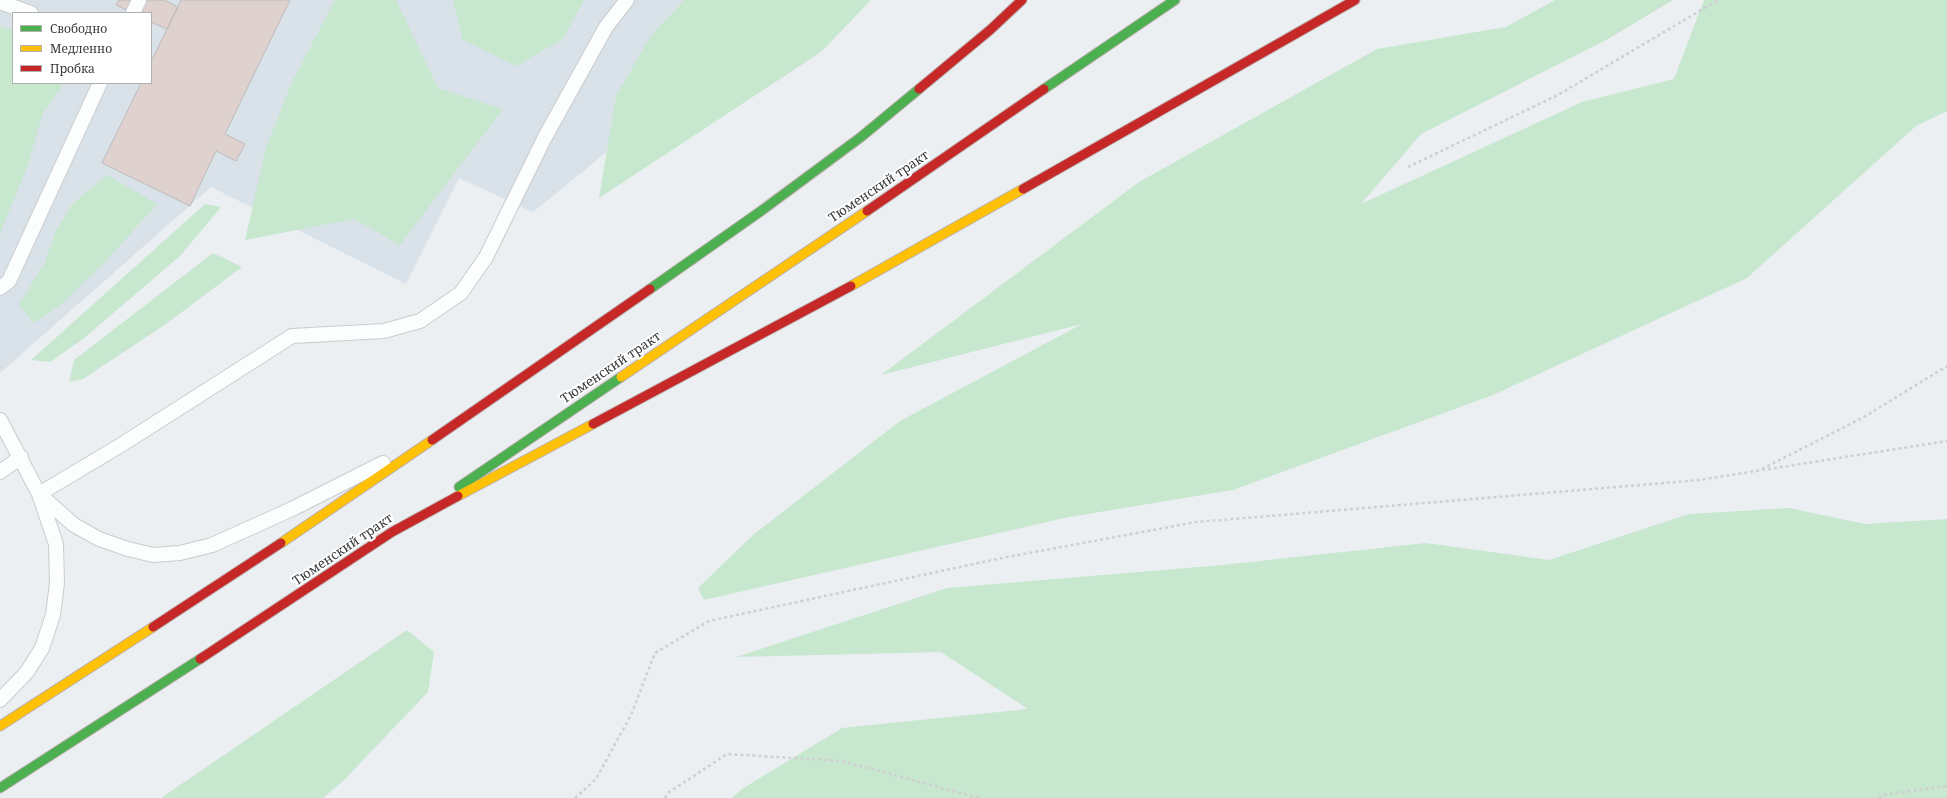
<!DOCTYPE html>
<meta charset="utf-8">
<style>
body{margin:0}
#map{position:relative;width:1947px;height:798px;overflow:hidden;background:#ebeff2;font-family:"Noto Serif",serif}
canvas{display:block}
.legend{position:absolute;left:12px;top:12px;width:140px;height:72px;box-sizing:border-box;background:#fff;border:1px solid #afb0b1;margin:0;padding:5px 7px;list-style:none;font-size:12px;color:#373a3d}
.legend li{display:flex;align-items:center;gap:8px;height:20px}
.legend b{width:20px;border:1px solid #afb0b1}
</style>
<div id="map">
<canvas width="1947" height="798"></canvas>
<ul class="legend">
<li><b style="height:5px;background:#4caf50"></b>Свободно</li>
<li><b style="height:5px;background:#ffc107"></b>Медленно</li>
<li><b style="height:5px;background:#c62828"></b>Пробка</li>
</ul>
</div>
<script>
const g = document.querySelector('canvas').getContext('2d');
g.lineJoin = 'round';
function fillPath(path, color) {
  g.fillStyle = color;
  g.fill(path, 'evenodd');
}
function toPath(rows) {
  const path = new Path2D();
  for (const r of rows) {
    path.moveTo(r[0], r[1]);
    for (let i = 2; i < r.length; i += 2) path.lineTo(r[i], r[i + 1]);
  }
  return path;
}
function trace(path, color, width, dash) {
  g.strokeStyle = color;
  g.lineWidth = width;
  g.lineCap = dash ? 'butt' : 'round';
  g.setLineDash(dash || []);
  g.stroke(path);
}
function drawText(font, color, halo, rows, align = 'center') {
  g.font = font + ' "Noto Serif",serif';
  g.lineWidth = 4;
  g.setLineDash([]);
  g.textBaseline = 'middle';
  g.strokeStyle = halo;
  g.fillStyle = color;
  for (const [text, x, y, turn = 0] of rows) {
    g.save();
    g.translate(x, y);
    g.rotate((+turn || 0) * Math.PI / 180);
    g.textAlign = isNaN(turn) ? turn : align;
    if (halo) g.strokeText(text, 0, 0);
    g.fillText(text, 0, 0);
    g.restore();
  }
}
fillPath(toPath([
 [0,0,762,0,743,41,533,212,459,178,406,284,211,187,0,373],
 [13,13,151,13,151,83,13,83]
]), '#d9e1e9');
fillPath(toPath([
 [335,0,396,0,438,88,503,109,400,245,354,219,245,240,266,148,291,84],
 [453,0,584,0,563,39,516,66,462,39],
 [684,0,871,0,821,52,599,198,616,96,650,37],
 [1555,0,1673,0,1608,39,1421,134,1361,204,1582,102,1674,79,1704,0,1947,0,1947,111,1916,126,1747,278,1493,395,1233,490,1069,517,704,600,698,588,753,535,900,421,1082,324,881,375,1139,182,1377,49,1506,27],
 [0,26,13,30,13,83,64,83,42,115,28,165,0,233],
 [107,175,157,204,107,260,62,304,34,323,19,305,45,262,56,231,71,205],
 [205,204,221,207,180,256,83,339,50,362,31,360],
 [213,253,242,267,166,324,83,379,69,382,74,360],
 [1789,508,1865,524,1947,519,1947,798,732,798,742,789,842,728,1028,709,941,652,736,657,947,588,1222,565,1426,543,1549,560,1689,514],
 [407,630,434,652,428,692,343,781,323,798,161,798]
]), '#c7e7cf');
const building = toPath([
 [119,0,164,0,178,7,167,29,151,22,151,13,133,13,116,5,119,0],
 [181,0,290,0,225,134,245,144,236,161,216,151,190,206,102,163,141,83,151,83,151,62,181,0]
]);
fillPath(building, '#dfd1ce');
trace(building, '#bcbcbd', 1);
const lane = toPath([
 [0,2,31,13],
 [133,13,139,0],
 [0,288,9,281,100,83],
 [0,420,39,494,56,544,57,583,53,615,42,648,27,672,0,700],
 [0,472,21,457],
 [39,494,121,445,292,336,384,331,420,321,461,293,486,257,545,137,606,27,627,0],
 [39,494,74,525,99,539,128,549,153,555,180,553,212,545,292,509,383,463]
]);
const fast = toPath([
 [1044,89,1175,0],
 [650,289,761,211,861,137,919,89],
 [459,487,621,377],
 [0,788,200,659]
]);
const slow = toPath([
 [851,286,1023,189],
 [621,377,867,211],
 [458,496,593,424],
 [281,543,432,440],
 [0,726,153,627]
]);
const jam = toPath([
 [919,89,990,30,1022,0],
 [1023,189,1355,0],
 [867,211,1044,89],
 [593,424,851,286],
 [432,440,650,289],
 [153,627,281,543],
 [200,659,392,532,458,496]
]);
trace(lane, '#c9ccce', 16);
trace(fast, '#baaeac', 11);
trace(slow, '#baaeac', 11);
trace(jam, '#baaeac', 11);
trace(toPath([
 [1408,167,1558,95,1718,0],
 [1762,469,1864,417,1947,366],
 [575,798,596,779,631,715,655,653,709,621,997,559,1196,522,1699,480,1947,441],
 [665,798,668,793,727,754,842,761,979,798],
 [1879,798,1882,795,1947,786]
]), '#cecfd1', 2.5, [3, 3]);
trace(lane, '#fcfdfd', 14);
trace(fast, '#4caf50', 9);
trace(slow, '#ffc107', 9);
trace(jam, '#c62828', 9);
drawText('13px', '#373a3d', '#fff', [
 ["Тюменский тракт",879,187,-34],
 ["Тюменский тракт",611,368,-34],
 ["Тюменский тракт",343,550,-34]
]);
</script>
